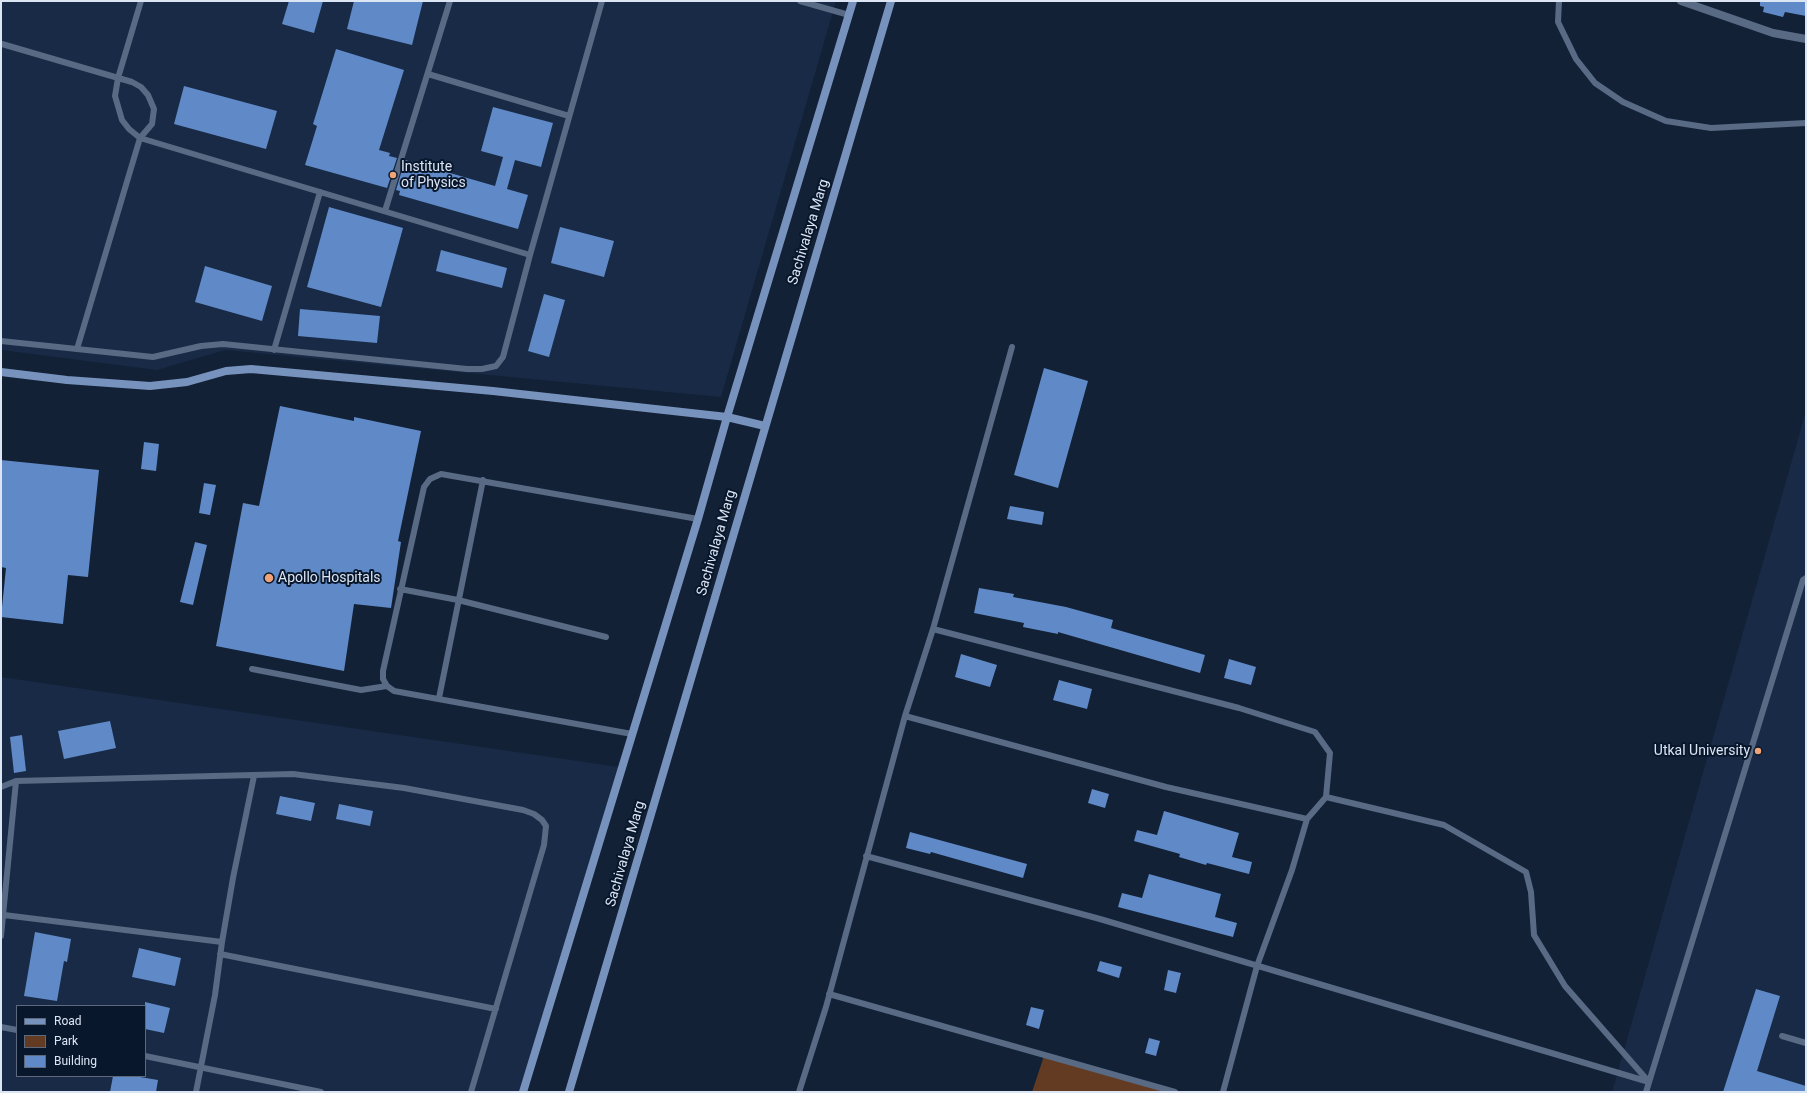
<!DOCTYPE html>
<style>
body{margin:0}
#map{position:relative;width:1807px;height:1093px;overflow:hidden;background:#122136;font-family:Roboto,sans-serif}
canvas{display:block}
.frame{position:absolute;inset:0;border:2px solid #dbe5f4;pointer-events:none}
.legend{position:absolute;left:16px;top:1005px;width:130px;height:72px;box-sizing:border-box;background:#09172c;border:1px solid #5d697c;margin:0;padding:5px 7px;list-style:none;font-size:12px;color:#dbe5f4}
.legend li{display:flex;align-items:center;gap:8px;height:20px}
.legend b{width:20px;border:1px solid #5d697c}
</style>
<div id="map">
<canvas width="1807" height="1093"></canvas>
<div class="frame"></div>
<ul class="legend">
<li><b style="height:5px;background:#7793bd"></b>Road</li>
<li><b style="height:11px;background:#633b23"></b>Park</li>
<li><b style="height:11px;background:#608ac7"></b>Building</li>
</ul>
</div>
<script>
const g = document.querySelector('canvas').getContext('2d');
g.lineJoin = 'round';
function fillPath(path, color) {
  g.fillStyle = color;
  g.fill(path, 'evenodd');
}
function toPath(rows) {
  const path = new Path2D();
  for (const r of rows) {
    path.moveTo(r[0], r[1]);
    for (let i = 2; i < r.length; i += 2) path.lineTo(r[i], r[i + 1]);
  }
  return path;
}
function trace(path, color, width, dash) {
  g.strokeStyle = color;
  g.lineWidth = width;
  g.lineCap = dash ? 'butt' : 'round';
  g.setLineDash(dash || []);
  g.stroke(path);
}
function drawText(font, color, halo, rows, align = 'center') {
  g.font = font + ' Roboto,sans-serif';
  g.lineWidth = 4;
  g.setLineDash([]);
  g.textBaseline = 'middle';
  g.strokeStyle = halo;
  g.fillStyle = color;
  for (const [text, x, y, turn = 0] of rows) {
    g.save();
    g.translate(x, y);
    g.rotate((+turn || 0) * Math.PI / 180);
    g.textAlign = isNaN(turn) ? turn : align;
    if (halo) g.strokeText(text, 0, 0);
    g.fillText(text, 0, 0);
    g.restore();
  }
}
fillPath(toPath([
 [1,1,836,1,721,397,225,350,157,370,1,350],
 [1806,411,1806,1092,1612,1092],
 [1,677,619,767,519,1092,1,1092],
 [17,1006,145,1006,145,1076,17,1076]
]), '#182a45');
fillPath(toPath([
 [1044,1056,1171,1092,1032,1092]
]), '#633b23');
fillPath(toPath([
 [289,1,323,1,314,33,282,24],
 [354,1,423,1,412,45,347,29],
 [1760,1,1806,1,1806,16,1785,12,1783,17,1763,12,1764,7,1760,6],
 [336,49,404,70,379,150,390,153,389,156,397,158,387,188,305,165,317,126,313,124],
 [184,86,277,111,266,149,174,124],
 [493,107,553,123,541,167,515,160,507,189,528,195,518,229,399,195,400,191,396,190,405,160,495,186,503,157,481,151],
 [329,207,403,228,381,307,307,287],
 [560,227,614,241,604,277,551,263],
 [441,250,507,268,502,288,436,271],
 [205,266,272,286,262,321,195,302],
 [544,294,565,300,549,357,528,351],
 [300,309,380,316,377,343,298,336],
 [1044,368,1088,381,1058,488,1014,475],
 [280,406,354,421,354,417,421,431,398,541,401,542,391,608,354,604,344,671,216,646,243,503,259,506],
 [144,442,159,444,156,471,141,469],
 [1,460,99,470,88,577,68,575,63,624,1,617,6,568,1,567],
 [204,483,216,485,210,515,199,513],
 [1010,506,1044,512,1042,525,1007,519],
 [195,542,207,545,193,605,180,602],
 [979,588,1014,594,1013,597,1066,607,1113,620,1111,628,1205,655,1200,673,1058,632,1058,634,1023,627,1024,623,974,613],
 [961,654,997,665,990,687,955,677],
 [1229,659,1256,667,1251,685,1224,678],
 [1059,680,1092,689,1087,709,1053,700],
 [110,721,116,748,64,759,58,731],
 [22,735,26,771,14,773,10,737],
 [1092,789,1109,794,1105,808,1088,803],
 [280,796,315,803,311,821,276,814],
 [339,804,373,811,370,826,336,819],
 [1164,811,1239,833,1232,857,1252,862,1249,874,1207,863,1206,865,1179,857,1180,854,1134,841,1137,830,1157,835],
 [910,832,1027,864,1023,878,931,852,930,854,906,848],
 [1149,874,1221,894,1215,917,1237,923,1233,937,1118,907,1122,893,1142,898],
 [35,932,71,939,67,962,64,961,57,1001,24,996],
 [139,948,181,958,175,986,132,977],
 [1100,961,1122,967,1119,978,1097,971],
 [1168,970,1181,973,1176,993,1164,990],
 [1756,989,1780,996,1757,1071,1806,1086,1806,1092,1723,1092],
 [145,1002,170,1008,164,1033,145,1029],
 [1031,1007,1044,1010,1039,1029,1026,1025],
 [1149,1038,1160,1041,1156,1056,1145,1053],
 [113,1076,134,1076,158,1080,156,1092,110,1092]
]), '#608ac7');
trace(toPath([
 [141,1,118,78,115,96,122,120,129,129,140,138,530,255],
 [800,1,849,15],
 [1559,1,1558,22,1576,59,1595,83,1623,102,1666,121,1711,128,1806,123],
 [2,44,132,82,141,87,148,95,154,109,152,124,140,138,77,349],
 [428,74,569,116],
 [385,211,450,1],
 [1,341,153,357,201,346,223,344,467,369,482,369,496,366,503,357,530,255,602,1],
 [274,350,320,192],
 [400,589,458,600,606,637],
 [933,629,1012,347],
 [252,669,361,690,387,686],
 [439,698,483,480],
 [905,716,933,629,1239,708,1315,732,1330,753,1326,797],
 [632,734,394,691,387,686,383,679,383,671,424,487,430,479,441,474,698,519],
 [1,787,16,781,293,774,404,788,523,810,534,814,542,820,546,826,544,845,471,1092],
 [866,856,1100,919,1649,1082],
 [1,916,4,915,222,942],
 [1,936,16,781],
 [220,954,496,1009],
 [829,994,1175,1092],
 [1,1027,17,1030],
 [1782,1036,1806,1043],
 [145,1056,321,1092],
 [196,1092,215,995,222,942,233,878,254,776],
 [799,1092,826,1007,905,716,1166,787,1307,819,1326,797,1444,825,1526,872,1531,892,1534,935,1565,986,1649,1082],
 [1223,1092,1257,966,1292,870,1307,819],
 [1646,1092,1803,580,1806,578]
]), '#586a84', 6);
trace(toPath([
 [1681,1,1773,33,1806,39]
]), '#586a84', 8);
trace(toPath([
 [1,372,67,380,150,386,187,382,226,371,251,369,493,391,727,417,765,426],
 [523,1092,698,519,727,417,853,1],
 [569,1092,891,1]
]), '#7793bd', 8);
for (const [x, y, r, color] of [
 [393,175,4,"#efa377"],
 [269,578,5,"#efa377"],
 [1758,751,4,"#efa377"]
]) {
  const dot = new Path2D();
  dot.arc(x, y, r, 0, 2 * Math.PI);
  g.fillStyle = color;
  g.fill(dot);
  trace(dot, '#09172c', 1.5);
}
drawText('14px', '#dbe5f4', '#09172c', [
 ["Institute",401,167],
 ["of Physics",401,183],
 ["Apollo Hospitals",278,578],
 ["Utkal University",1750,751,"right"]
], 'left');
drawText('14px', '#dbe5f4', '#09172c', [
 ["Sachivalaya Marg",809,232,-73],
 ["Sachivalaya Marg",717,543,-74],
 ["Sachivalaya Marg",626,854,-74]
]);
</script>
